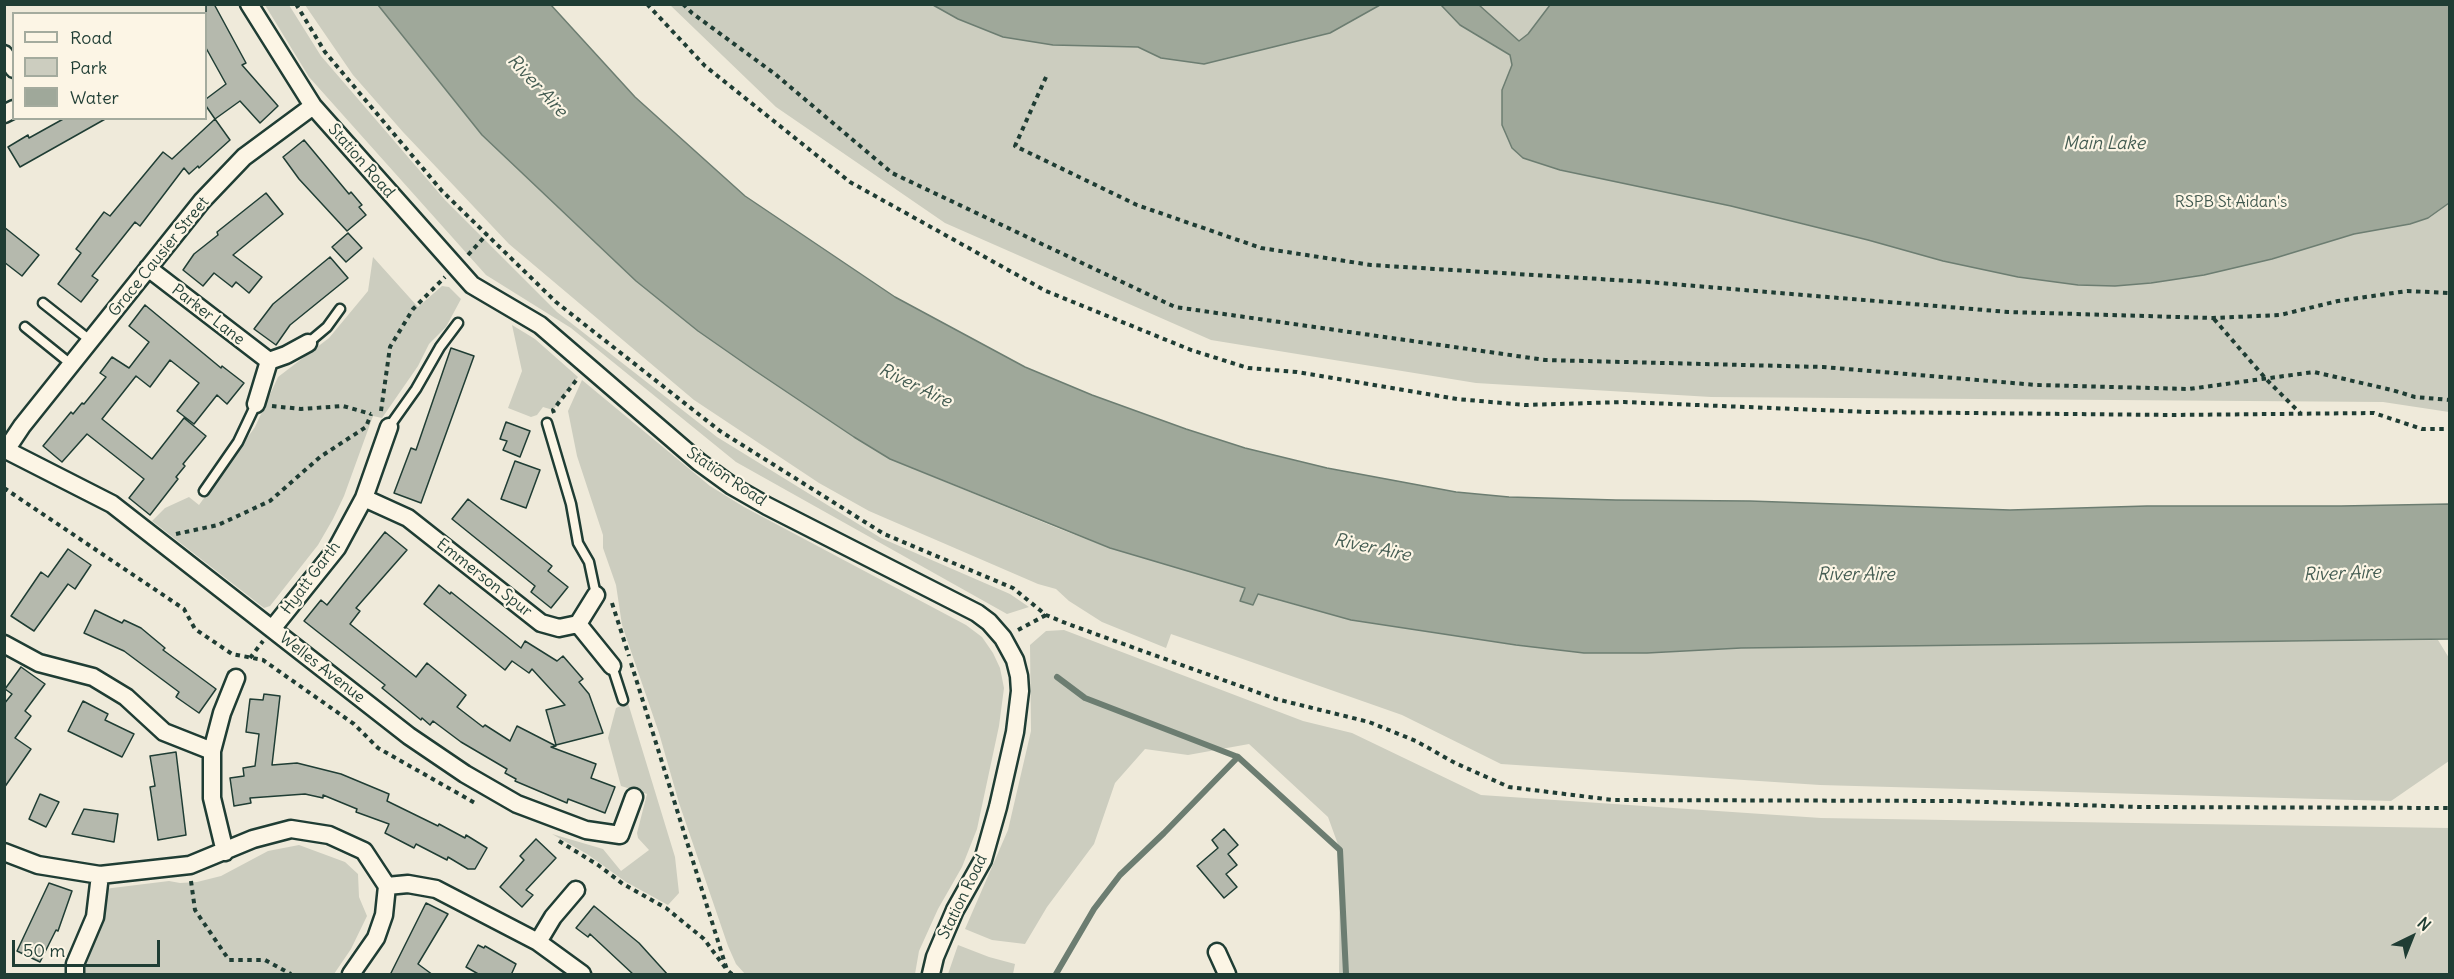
<!DOCTYPE html>
<style>
body{margin:0}
#map{position:relative;width:2454px;height:979px;overflow:hidden;background:#efeada;font-family:Delius,sans-serif}
canvas{display:block}
.frame{position:absolute;inset:0;border:6px solid #1f3d34;pointer-events:none}
.legend{position:absolute;left:12px;top:12px;width:195px;height:108px;box-sizing:border-box;background:#fcf5e5;border:2px solid #a4ab9e;margin:0;padding:8px 10px;list-style:none;font-size:18px;color:#1f3d34}
.legend li{display:flex;align-items:center;gap:12px;height:30px}
.legend b{width:30px;border:2px solid #a4ab9e}
.north{position:absolute;left:2382px;top:907px;width:60px;height:60px;-webkit-text-stroke:4px #fcf5e5;paint-order:stroke;rotate:43deg;font-size:16px;font-weight:700;line-height:24px;text-align:center;color:#1f3d34}
.north::after{content:'';display:block;margin:auto;width:21px;height:27px;background:#1f3d34;clip-path:polygon(50% 0,100% 100%,50% 72%,0 100%)}
.scale{position:absolute;left:12px;top:940px;width:148px;height:27px;box-sizing:border-box;border:3px solid #1f3d34;border-top:0;padding-left:8px;font-size:18px;line-height:21px;white-space:nowrap;color:#1f3d34;-webkit-text-stroke:4px #fcf5e5;paint-order:stroke}
</style>
<div id="map">
<canvas width="2454" height="979"></canvas>
<div class="frame"></div>
<ul class="legend">
<li><b style="height:8px;background:#fcf5e5"></b>Road</li>
<li><b style="height:16px;background:#cccdbf"></b>Park</li>
<li><b style="height:16px;background:#9fa89a"></b>Water</li>
</ul>
<div class="north">N</div>
<div class="scale">50 m</div>
</div>
<script>
const g = document.querySelector('canvas').getContext('2d');
g.lineJoin = 'round';
function fillPath(path, color) {
  g.fillStyle = color;
  g.fill(path, 'evenodd');
}
function toPath(rows) {
  const path = new Path2D();
  for (const r of rows) {
    path.moveTo(r[0], r[1]);
    for (let i = 2; i < r.length; i += 2) path.lineTo(r[i], r[i + 1]);
  }
  return path;
}
function trace(path, color, width, dash) {
  g.strokeStyle = color;
  g.lineWidth = width;
  g.lineCap = dash ? 'butt' : 'round';
  g.setLineDash(dash || []);
  g.stroke(path);
}
function drawText(font, color, halo, rows, align = 'center') {
  g.font = font + ' Delius,sans-serif';
  g.lineWidth = 4.5;
  g.setLineDash([]);
  g.textBaseline = 'middle';
  g.strokeStyle = halo;
  g.fillStyle = color;
  for (const [text, x, y, turn = 0] of rows) {
    g.save();
    g.translate(x, y);
    g.rotate((+turn || 0) * Math.PI / 180);
    g.textAlign = isNaN(turn) ? turn : align;
    if (halo) g.strokeText(text, 0, 0);
    g.fillText(text, 0, 0);
    g.restore();
  }
}
fillPath(toPath([
 [265,5,289,5,321,56,445,200,557,312,717,437,881,538,1010,594,1029,607,1007,614,736,462,571,328,486,275,309,77],
 [305,5,378,5,482,135,636,281,698,331,854,437,890,459,1057,528,1110,548,1246,588,1240,601,1257,594,1351,620,1516,645,1584,653,1647,653,1741,648,2438,640,2449,658,2449,761,2391,801,1820,785,1501,764,1402,715,1240,658,1171,634,1166,648,1102,622,1069,601,1056,589,1038,584,869,511,819,483,694,400,509,244,403,132,353,75],
 [670,5,2449,5,2449,412,2383,402,1711,397,1476,383,1211,340,945,223,776,107],
 [373,257,418,307,442,286,449,287,461,299,446,327,429,344,418,366,382,418,373,416,344,496,333,519,318,545,270,606,264,608,152,521,165,508,189,497,199,505,255,427,278,377,329,338,368,291],
 [512,325,535,339,578,377,553,410,543,407,537,415,531,417,508,408,522,371],
 [582,380,710,486,744,507,966,625,982,637,993,653,1000,668,1004,688,999,726,977,829,962,867,938,909,919,951,915,974,745,974,736,964,728,946,679,803,659,733,622,625,616,585,603,548,603,535,577,456,568,411],
 [1064,630,1303,721,1352,733,1481,795,1821,818,2449,828,2449,974,1339,974,1340,850,1328,817,1249,744,1188,755,1145,749,1115,783,1094,844,1047,907,1025,944,992,940,965,929,1008,830,1031,731,1030,645,1046,631],
 [628,703,675,857,679,893,668,905,626,882,587,854,552,834,603,849,621,871,649,850,638,838,637,833,647,794,621,786,608,738,616,708],
 [299,845,345,862,358,874,359,897,367,916,351,949,334,974,83,974,84,963,103,923,104,889,169,881,180,883,197,882,221,876,268,851],
 [958,945,989,957,1015,964,1013,974,948,974]
]), '#cccdbf');
const water = toPath([
 [378,5,551,5,635,97,745,196,895,297,1025,367,1092,395,1186,429,1245,448,1327,468,1456,492,1509,497,1616,500,1750,501,2010,510,2147,506,2341,506,2449,504,2449,639,1741,648,1647,653,1584,653,1516,645,1351,620,1258,594,1253,605,1240,601,1245,588,1110,548,890,459,854,437,754,370,698,331,636,281,482,135,378,5],
 [933,5,1380,5,1330,33,1204,64,1161,58,1138,47,1053,45,1003,37,958,19,933,5],
 [1550,5,2449,5,2449,203,2428,218,2410,224,2354,234,2272,259,2204,275,2151,283,2115,286,2078,285,2018,277,1943,261,1868,240,1731,206,1560,170,1523,158,1512,148,1502,125,1502,90,1512,65,1510,55,1460,25,1441,5,1479,5,1519,41,1528,34,1550,5]
]);
fillPath(water, '#9fa89a');
trace(water, '#6c7d71', 1.5);
trace(toPath([
 [1057,677,1085,698,1238,757,1340,850,1346,974],
 [1056,974,1094,909,1120,875,1164,833,1238,757]
]), '#6c7d71', 6);
const building = toPath([
 [206,4,214,4,246,63,242,65,278,106,260,123,240,101,215,119,230,140,199,168,198,166,189,174,184,168,140,226,135,222,92,276,98,280,81,302,58,284,81,253,76,249,104,212,110,216,163,152,172,159,215,119,206,106,206,99,226,84,206,48,206,4],
 [65,118,107,118,20,167,8,147,28,135,29,138,65,118],
 [304,140,349,194,351,192,362,205,359,207,366,215,347,231,299,179,283,157,304,140],
 [266,193,283,214,233,255,262,277,249,293,236,282,232,287,214,273,203,286,183,270,194,254,218,235,217,232,266,193],
 [4,227,39,255,22,276,4,262,4,227],
 [348,233,362,248,346,262,332,247,348,233],
 [330,257,348,278,290,325,276,345,254,329,273,304,330,257],
 [145,305,221,368,222,366,244,383,227,404,217,395,194,424,177,411,199,383,170,360,150,387,136,376,102,419,152,459,184,418,206,436,183,464,185,466,176,477,178,479,150,515,129,498,144,479,87,434,62,462,43,446,71,412,73,414,82,403,84,404,106,377,100,373,112,357,129,368,149,342,129,326,145,305],
 [451,348,474,356,421,503,394,493,411,448,416,450,451,348],
 [506,422,530,431,520,457,503,450,507,441,500,439,506,422],
 [515,461,540,470,526,508,501,499,515,461],
 [468,499,552,566,548,571,568,587,551,608,531,592,535,586,452,519,468,499],
 [385,532,407,550,356,608,360,611,350,624,416,677,427,663,466,695,457,707,483,727,485,725,510,741,517,726,556,746,551,747,596,764,591,778,615,787,605,813,568,799,567,803,515,781,516,779,505,773,507,769,461,742,433,721,430,725,422,718,421,720,382,688,385,685,304,621,321,600,327,605,385,532],
 [68,549,91,565,75,589,68,584,34,631,11,616,41,572,48,577,68,549],
 [439,585,450,594,451,592,521,648,525,641,557,661,563,656,583,679,579,682,589,694,603,733,556,745,546,710,565,705,532,669,529,673,512,661,505,670,424,604,439,585],
 [95,610,122,623,124,620,141,628,165,648,163,650,216,689,199,713,176,697,179,692,124,651,84,633,95,610],
 [21,667,45,684,25,711,31,716,15,738,31,749,4,788,4,704,12,694,5,689,21,667],
 [264,694,280,696,272,765,297,763,341,774,389,794,387,801,438,826,439,824,465,838,466,835,487,848,475,869,468,869,448,857,447,860,416,844,414,848,385,833,389,824,356,812,357,809,323,795,323,798,305,794,250,798,251,803,234,806,230,778,244,776,243,768,255,766,259,734,246,732,250,699,263,700,264,694],
 [83,701,108,714,105,720,134,734,122,757,68,731,83,701],
 [176,752,186,835,158,840,150,787,155,786,150,756,176,752],
 [40,794,59,802,46,827,29,819,40,794],
 [84,809,118,814,114,842,72,834,84,809],
 [1224,829,1238,845,1228,854,1237,865,1226,874,1237,887,1224,898,1197,866,1218,848,1212,840,1224,829],
 [536,839,556,858,526,890,533,895,522,907,500,887,524,860,520,856,536,839],
 [49,883,72,891,58,931,56,930,40,962,17,951,49,883],
 [426,903,448,914,418,964,433,975,390,975,426,903],
 [594,906,639,943,668,975,634,975,590,934,588,937,576,928,594,906],
 [478,945,484,948,485,946,516,964,511,975,480,975,466,967,478,945]
]);
fillPath(building, '#b5b9ad');
trace(building, '#1f3d34', 1.5);
const service = toPath([
 [43,303,91,341],
 [25,327,72,365],
 [308,343,327,327,340,309],
 [547,423,571,504,578,543,589,562,596,595],
 [389,427,416,389,440,347,458,323],
 [204,491,238,442,256,404],
 [612,666,623,700]
]);
const minor = toPath([
 [249,4,313,106,472,285,540,325,699,462,732,486,767,506,977,613,989,622,1003,638,1015,660,1019,676,1020,691,1015,732,998,807,983,860,955,910,935,957,931,974],
 [4,54,14,69],
 [313,106,244,157,202,201,22,426,6,450,112,504,409,736,465,774,517,804,586,830,620,835,634,797],
 [4,114,14,109],
 [148,268,269,361],
 [256,404,269,361,286,355,308,343],
 [364,498,408,518,541,623,559,628,578,624,596,595],
 [578,624,612,666],
 [272,629,337,548,364,498,389,427],
 [4,644,39,663,93,677,126,697,164,732,212,751],
 [4,852,38,865,100,875,190,865,253,839,291,829,329,835,364,851,387,886],
 [225,852,212,798,212,751,222,713,236,678],
 [387,886,408,884,436,889,538,942,582,974],
 [538,942,553,917,576,890],
 [1217,952,1227,974],
 [75,974,75,964,95,917,100,875],
 [351,974,376,938,384,915,387,886]
]);
trace(service, '#1f3d34', 13);
trace(minor, '#1f3d34', 21);
trace(toPath([
 [296,4,325,52,442,191,556,302,720,431,884,534,1013,588,1046,615,1068,624,1276,699,1369,722,1416,741,1455,763,1509,787,1613,800,1955,801,2139,807,2450,808],
 [647,4,705,66,850,182,1046,291,1191,350,1248,368,1297,372,1457,399,1525,405,1624,402,1868,412,2172,415,2374,413,2422,429,2450,429],
 [683,4,692,13,775,74,892,173,1175,307,1545,360,1823,367,2037,385,2189,389,2314,372,2392,390,2415,397,2450,400],
 [1046,77,1015,146,1137,205,1261,248,1371,265,1648,282,2008,312,2213,318,2280,315,2338,301,2407,291,2450,293],
 [468,255,487,234],
 [2214,319,2266,379,2300,413],
 [272,406,301,409,343,406,371,414],
 [381,411,390,347,413,309,445,277],
 [554,413,553,410,578,378],
 [4,488,184,609,195,629,232,654,263,660,354,724,378,748,475,803],
 [176,534,218,525,270,501,320,457,366,427,371,414],
 [612,603,629,656],
 [1018,630,1046,615],
 [250,658,263,641],
 [631,663,727,970,732,974],
 [559,841,598,865,623,884,666,908,704,939,727,970],
 [191,881,195,910,229,960,265,960,291,974]
]), '#1f3d34', 4, [4.5, 4.5]);
trace(service, '#fcf5e5', 8);
trace(minor, '#fcf5e5', 16);
drawText('16px', '#1f3d34', '#fcf5e5', [
 ["Station Road",361,161,49],
 ["Grace Causier Street",159,257,-51],
 ["Parker Lane",208,315,38],
 ["Station Road",726,477,34],
 ["Hyatt Garth",311,578,-53],
 ["Emmerson Spur",484,578,38],
 ["Welles Avenue",322,668,38],
 ["Station Road",963,897,-64]
]);
drawText('16px', '#425a50', '#fcf5e5', [
 ["RSPB St Aidan's",2231,202]
]);
drawText('italic 18px', '#455d53', '#fcf5e5', [
 ["River Aire",537,86,47],
 ["Main Lake",2104,144],
 ["River Aire",915,386,26],
 ["River Aire",1372,548,12],
 ["River Aire",2342,574,-2],
 ["River Aire",1856,575]
]);
</script>
